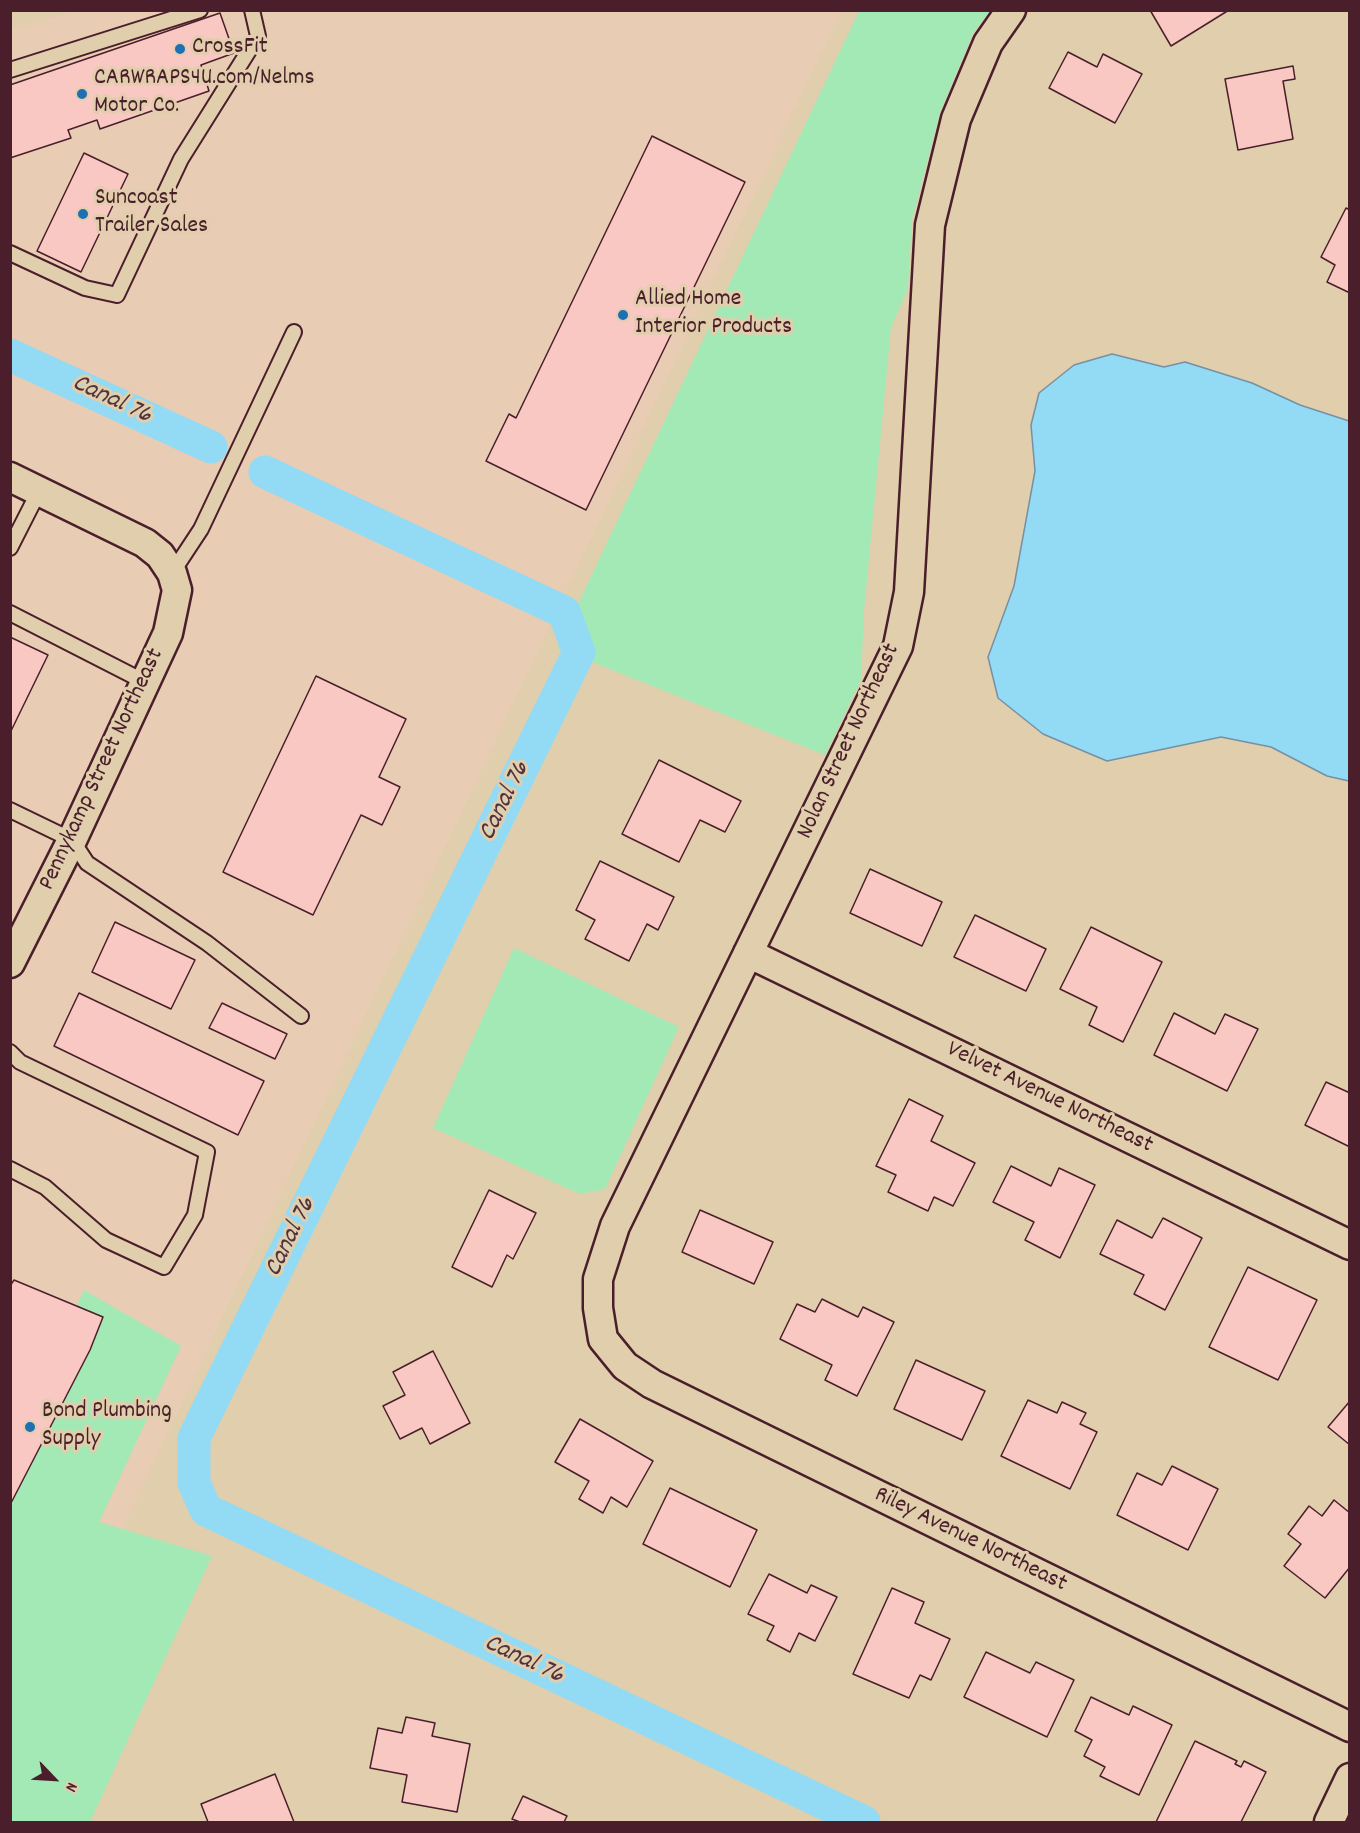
<!DOCTYPE html>
<style>
body{margin:0}
#map{position:relative;width:1360px;height:1833px;overflow:hidden;background:#e0ceac;font-family:Dekko,sans-serif}
canvas{display:block}
.frame{position:absolute;inset:0;border:12px solid #4a1f2b;pointer-events:none}
.north{position:absolute;left:24px;top:1749px;width:60px;height:60px;-webkit-text-stroke:4px #e0ceac;paint-order:stroke;rotate:115deg;font-size:16px;font-weight:700;line-height:24px;text-align:center;color:#4a1f2b}
.north::after{content:'';display:block;margin:auto;width:21px;height:27px;background:#4a1f2b;clip-path:polygon(50% 0,100% 100%,50% 72%,0 100%)}
</style>
<div id="map">
<canvas width="1360" height="1833"></canvas>
<div class="frame"></div>
<div class="north">N</div>
</div>
<script>
const g = document.querySelector('canvas').getContext('2d');
g.lineJoin = 'round';
function fillPath(path, color) {
  g.fillStyle = color;
  g.fill(path, 'evenodd');
}
function toPath(rows) {
  const path = new Path2D();
  for (const r of rows) {
    path.moveTo(r[0], r[1]);
    for (let i = 2; i < r.length; i += 2) path.lineTo(r[i], r[i + 1]);
  }
  return path;
}
function trace(path, color, width, dash) {
  g.strokeStyle = color;
  g.lineWidth = width;
  g.lineCap = dash ? 'butt' : 'round';
  g.setLineDash(dash || []);
  g.stroke(path);
}
function drawText(font, color, halo, rows, align = 'center') {
  g.font = font + ' Dekko,sans-serif';
  g.lineWidth = 6;
  g.setLineDash([]);
  g.textBaseline = 'middle';
  g.strokeStyle = halo;
  g.fillStyle = color;
  for (const [text, x, y, turn = 0] of rows) {
    g.save();
    g.translate(x, y);
    g.rotate((+turn || 0) * Math.PI / 180);
    g.textAlign = isNaN(turn) ? turn : align;
    if (halo) g.strokeText(text, 0, 0);
    g.fillText(text, 0, 0);
    g.restore();
  }
}
fillPath(toPath([
 [79,10,841,11,11,1764,10,30]
]), '#e8ccb3');
fillPath(toPath([
 [859,11,990,11,973,33,940,112,912,220,908,288,891,328,864,610,861,680,825,755,557,648],
 [514,948,679,1027,605,1189,580,1194,433,1128],
 [84,1290,181,1346,99,1522,212,1556,90,1822,11,1822,10,1445]
]), '#a2e9b6');
const water = toPath([
 [1112,354,1164,367,1185,362,1252,383,1300,405,1349,421,1349,781,1327,776,1271,747,1221,737,1107,761,1043,734,998,698,988,657,1014,586,1035,471,1031,425,1039,393,1074,365,1112,354]
]);
fillPath(water, '#93dbf5');
trace(water, '#7690a4', 1.5);
trace(toPath([
 [10,355,211,447],
 [265,472,564,612,579,652,194,1438,194,1483,206,1510,864,1822]
]), '#93dbf5', 33);
const building = toPath([
 [1150,10,1229,10,1171,46,1150,10],
 [220,13,234,53,201,65,209,91,100,129,97,120,68,130,71,138,10,158,10,85,220,13],
 [1068,52,1097,67,1103,54,1142,74,1115,123,1049,88,1068,52],
 [1293,66,1295,79,1283,81,1293,139,1238,150,1225,79,1293,66],
 [652,136,745,182,586,510,486,461,509,414,516,418,652,136],
 [84,153,128,174,81,272,37,251,84,153],
 [1346,208,1350,210,1350,293,1327,282,1335,265,1321,257,1346,208],
 [10,637,48,655,10,733,10,637],
 [316,676,406,719,379,777,400,787,382,825,361,815,313,915,223,872,316,676],
 [659,760,741,801,725,832,700,820,679,862,622,834,659,760],
 [600,861,674,897,658,930,647,924,629,961,585,939,595,920,576,910,600,861],
 [870,869,942,902,922,946,850,913,870,869],
 [975,915,1046,949,1026,991,954,957,975,915],
 [115,922,195,960,171,1009,92,972,115,922],
 [1091,927,1162,962,1123,1042,1089,1025,1097,1007,1060,989,1091,927],
 [79,993,264,1081,238,1135,54,1046,79,993],
 [222,1003,287,1034,275,1059,209,1028,222,1003],
 [1174,1013,1215,1034,1225,1014,1258,1029,1227,1091,1154,1055,1174,1013],
 [1326,1082,1350,1093,1350,1147,1305,1125,1326,1082],
 [909,1099,943,1116,931,1141,975,1163,953,1206,934,1197,928,1211,888,1192,896,1175,876,1166,909,1099],
 [1011,1166,1051,1186,1059,1168,1095,1185,1060,1258,1025,1240,1034,1222,993,1202,1011,1166],
 [489,1190,536,1213,513,1259,507,1255,492,1287,452,1267,489,1190],
 [700,1210,773,1242,754,1284,682,1252,700,1210],
 [1163,1218,1202,1238,1165,1310,1134,1294,1144,1275,1100,1254,1117,1220,1152,1238,1163,1218],
 [1248,1267,1317,1300,1278,1380,1209,1347,1248,1267],
 [14,1280,103,1317,90,1350,10,1505,10,1286,14,1280],
 [822,1299,858,1317,863,1307,894,1322,857,1396,825,1380,832,1365,780,1339,797,1304,815,1312,822,1299],
 [433,1351,470,1423,430,1444,422,1428,400,1439,383,1406,405,1395,393,1372,433,1351],
 [916,1360,985,1391,962,1440,894,1409,916,1360],
 [1028,1400,1057,1413,1062,1402,1086,1413,1080,1424,1097,1432,1070,1489,1001,1456,1028,1400],
 [1350,1401,1350,1445,1328,1427,1350,1401],
 [580,1419,653,1461,627,1507,611,1497,603,1513,579,1499,589,1481,555,1462,580,1419],
 [1172,1466,1218,1489,1188,1550,1117,1515,1137,1473,1162,1485,1172,1466],
 [670,1488,757,1530,730,1587,643,1544,670,1488],
 [1334,1500,1350,1513,1350,1567,1325,1598,1284,1566,1301,1544,1288,1534,1309,1506,1322,1516,1334,1500],
 [769,1574,807,1593,811,1585,837,1597,815,1641,799,1633,790,1652,767,1640,774,1626,748,1614,769,1574],
 [892,1588,924,1602,915,1623,950,1639,931,1680,920,1675,909,1698,853,1674,892,1588],
 [986,1652,1030,1673,1036,1662,1074,1680,1047,1737,964,1697,986,1652],
 [1091,1697,1129,1715,1133,1706,1172,1725,1139,1795,1100,1776,1105,1767,1084,1756,1092,1740,1075,1731,1091,1697],
 [406,1717,435,1723,432,1736,470,1744,457,1812,402,1802,407,1775,370,1768,378,1728,402,1733,406,1717],
 [1195,1741,1237,1761,1235,1764,1241,1767,1244,1761,1266,1772,1241,1822,1156,1822,1195,1741],
 [275,1774,294,1822,208,1822,201,1804,275,1774],
 [523,1796,567,1816,564,1822,520,1822,512,1819,523,1796]
]);
fillPath(building, '#f9c8c3');
trace(building, '#4a1f2b', 1.5);
const service = toPath([
 [10,70,200,10],
 [10,253,85,288,117,295,181,159,258,36,252,10],
 [10,548,39,491],
 [172,573,201,529,294,332],
 [10,613,145,682],
 [10,810,72,840,87,863,207,943,301,1016],
 [10,1052,20,1062,207,1152,195,1215,164,1267,106,1240,45,1187,10,1169]
]);
const minor = toPath([
 [1011,10,988,43,956,119,930,225,909,592,898,646,615,1226,598,1279,598,1308,603,1339,625,1366,652,1384,1350,1727],
 [10,477,145,543,160,555,172,573,177,590,168,633,72,840,10,963],
 [748,953,1350,1245],
 [1329,1822,1350,1778]
]);
trace(service, '#4a1f2b', 18);
trace(minor, '#4a1f2b', 33);
trace(service, '#e0ceac', 14);
trace(minor, '#e0ceac', 28);
for (const [x, y, r, color] of [
 [180,49,6,"#1f6fb2"],
 [82,94,6,"#1f6fb2"],
 [83,214,6,"#1f6fb2"],
 [623,315,6,"#1f6fb2"],
 [30,1427,6,"#1f6fb2"]
]) {
  const dot = new Path2D();
  dot.arc(x, y, r, 0, 2 * Math.PI);
  g.fillStyle = color;
  g.fill(dot);
  trace(dot, '#e0ceac', 2);
}
drawText('24px', '#4a1f2b', '#e0ceac', [
 ["CrossFit",192,49],
 ["CARWRAPS4U.com/Nelms",94,80],
 ["Motor Co.",94,108],
 ["Suncoast",95,200],
 ["Trailer Sales",95,228],
 ["Allied Home",635,301],
 ["Interior Products",635,329],
 ["Bond Plumbing",42,1413],
 ["Supply",42,1441]
], 'left');
drawText('24px', '#4a1f2b', '#e0ceac', [
 ["Nolan Street Northeast",850,742,-65],
 ["Pennykamp Street Northeast",103,770,-65],
 ["Velvet Avenue Northeast",1049,1099,26],
 ["Riley Avenue Northeast",970,1541,26]
]);
drawText('italic 26px', '#51323f', '#e0ceac', [
 ["Canal 76",111,401,25],
 ["Canal 76",506,802,-64],
 ["Canal 76",292,1238,-64],
 ["Canal 76",523,1661,25]
]);
</script>
